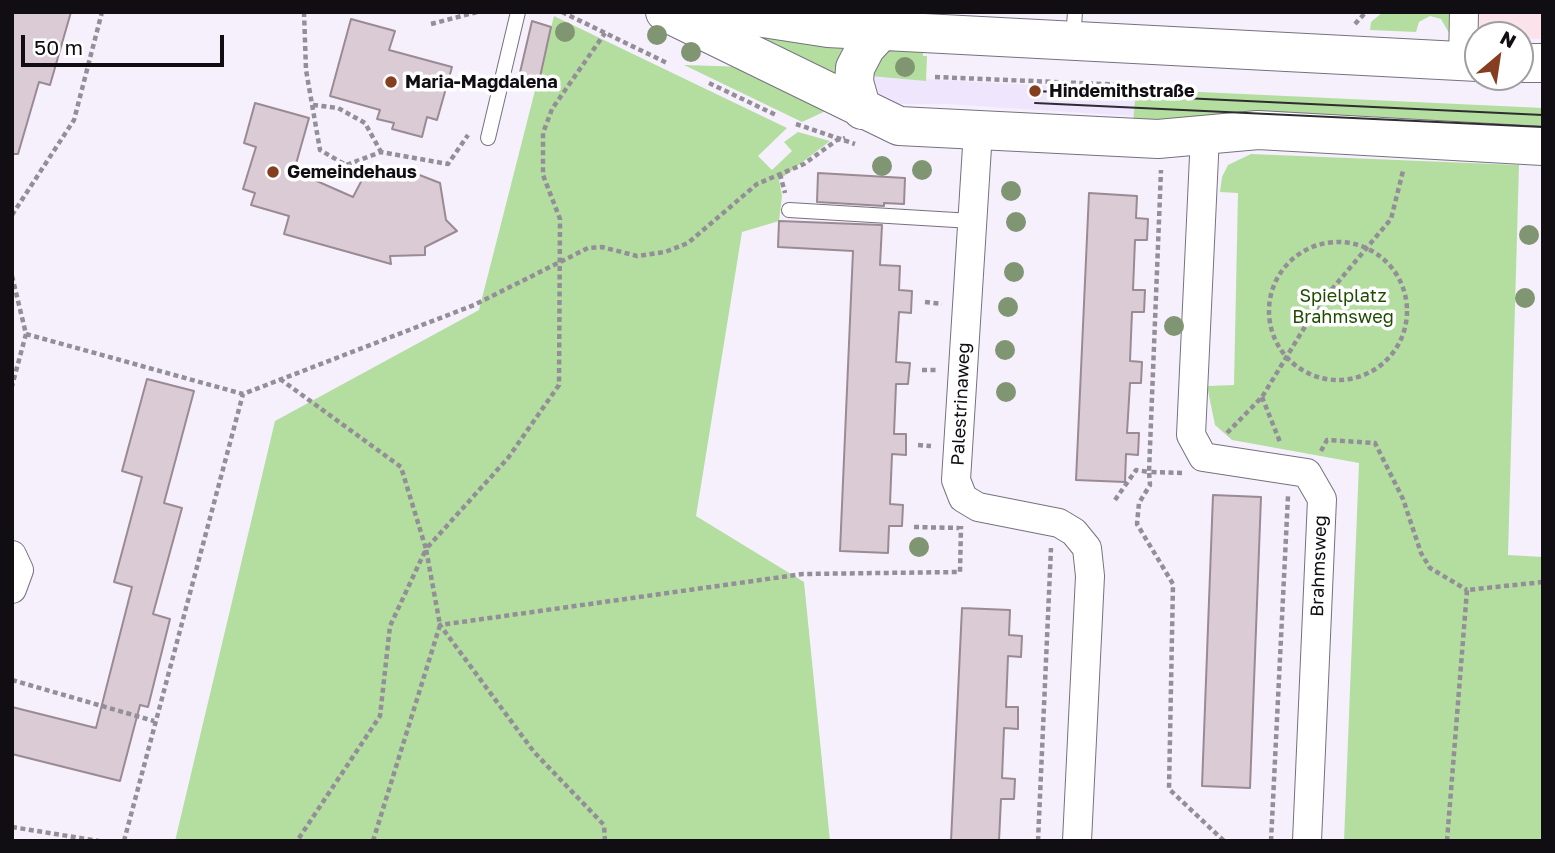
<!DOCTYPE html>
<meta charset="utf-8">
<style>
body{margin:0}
#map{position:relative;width:1555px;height:853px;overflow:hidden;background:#f6f0fd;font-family:"Golos Text",sans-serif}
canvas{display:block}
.frame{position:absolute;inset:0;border:14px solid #110e13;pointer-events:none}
.north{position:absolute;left:1464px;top:21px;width:70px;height:70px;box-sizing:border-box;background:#fff;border:2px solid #a09fa1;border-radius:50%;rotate:29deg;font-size:19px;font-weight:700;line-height:28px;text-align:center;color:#110e13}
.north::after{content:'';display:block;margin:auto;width:24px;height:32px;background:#863e21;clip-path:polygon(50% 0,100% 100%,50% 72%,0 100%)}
.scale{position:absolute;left:21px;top:35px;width:203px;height:32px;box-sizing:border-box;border:4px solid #110e13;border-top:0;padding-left:9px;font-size:21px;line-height:24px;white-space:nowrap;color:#110e13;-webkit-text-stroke:5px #fff;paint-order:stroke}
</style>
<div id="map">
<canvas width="1555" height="853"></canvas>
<div class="frame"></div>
<div class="north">N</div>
<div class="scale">50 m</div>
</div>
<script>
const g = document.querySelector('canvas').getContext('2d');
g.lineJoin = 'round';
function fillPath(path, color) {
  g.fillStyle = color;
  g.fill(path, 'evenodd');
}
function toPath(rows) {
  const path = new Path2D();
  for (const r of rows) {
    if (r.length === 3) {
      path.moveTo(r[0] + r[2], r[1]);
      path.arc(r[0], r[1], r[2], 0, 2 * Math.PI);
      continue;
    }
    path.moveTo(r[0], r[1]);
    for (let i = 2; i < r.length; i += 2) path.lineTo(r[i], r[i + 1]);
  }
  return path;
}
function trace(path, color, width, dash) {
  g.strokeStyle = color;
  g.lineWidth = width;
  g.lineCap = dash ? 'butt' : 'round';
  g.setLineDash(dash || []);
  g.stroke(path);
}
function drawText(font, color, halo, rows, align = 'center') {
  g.font = font + ' "Golos Text",sans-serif';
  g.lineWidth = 7;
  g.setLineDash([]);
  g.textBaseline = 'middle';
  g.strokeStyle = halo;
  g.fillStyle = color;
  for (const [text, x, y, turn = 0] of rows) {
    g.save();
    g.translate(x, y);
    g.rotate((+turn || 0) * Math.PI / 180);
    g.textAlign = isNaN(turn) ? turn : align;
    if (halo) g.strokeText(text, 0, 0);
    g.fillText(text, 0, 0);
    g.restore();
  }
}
fillPath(toPath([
 [1476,12,1543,12,1543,39,1520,38,1520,35,1475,36]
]), '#fbe2eb');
fillPath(toPath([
 [871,76,1118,90,1543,108,1134,116,946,104,887,104,875,92]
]), '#efe5fc');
fillPath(toPath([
 [1383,12,1454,12,1454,34,1449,33,1441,19,1430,16,1419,22,1416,32,1370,30,1371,22],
 [554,16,787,128,758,156,772,170,792,151,784,142,798,132,830,141,779,180,782,196,779,221,742,232,696,516,804,582,830,841,175,841,275,421,479,310],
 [732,27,848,42,839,75,817,73],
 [923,44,923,56,927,56,926,81,871,76,887,48],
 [684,65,747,67,830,109,802,122],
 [1136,89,1543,108,1543,134,1133,123],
 [1251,154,1519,165,1508,555,1543,557,1543,841,1344,841,1359,463,1232,440,1215,425,1207,386,1234,385,1238,193,1220,192,1222,177,1228,165]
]), '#b3dea0');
const building = toPath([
 [12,12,71,12,50,85,39,82,18,154,12,154,12,12],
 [351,19,395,31,389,50,452,67,437,120,427,117,422,137,392,129,394,123,377,119,380,110,330,96,351,19],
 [532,21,551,27,538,86,518,81,532,21],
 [255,103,309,118,294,171,353,197,364,176,395,177,399,167,440,183,446,220,457,231,425,247,425,255,390,256,391,264,284,234,289,216,251,205,255,193,243,189,256,147,244,143,255,103],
 [818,173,905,178,904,204,884,203,884,206,817,202,818,173],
 [1089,193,1137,196,1136,218,1148,219,1147,240,1135,240,1133,290,1145,290,1144,312,1132,312,1130,361,1142,362,1141,383,1130,383,1127,433,1139,433,1138,455,1126,454,1125,482,1076,480,1089,193],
 [779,221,882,225,880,265,900,266,899,290,912,291,911,313,899,312,896,362,910,363,908,384,896,384,894,434,906,434,906,455,892,454,890,504,903,505,902,526,889,526,888,553,840,551,853,251,778,247,779,221],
 [147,379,194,391,164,503,182,508,153,614,170,619,148,707,140,705,120,781,12,754,12,707,96,728,132,587,114,582,142,477,122,471,147,379],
 [1213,495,1261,497,1250,788,1202,786,1213,495],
 [962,608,1010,610,1009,635,1022,636,1021,657,1008,656,1006,707,1018,707,1018,729,1004,728,1002,778,1015,779,1014,799,1001,799,999,841,951,841,962,608]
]);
fillPath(building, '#dbcbd5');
trace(building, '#998a93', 2);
const lane = toPath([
 [1073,40,1075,12],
 [488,138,518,12],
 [789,210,972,221]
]);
const street = toPath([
 [1463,62,1464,12],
 [978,131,956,480,963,498,978,507,1059,523,1074,532,1087,548,1090,576,1077,841],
 [1205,135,1191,435,1203,457,1307,473,1322,499,1307,841],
 [12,555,19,570,12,589]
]);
const secondary = toPath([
 [665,12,899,126,1158,139,1258,130,1543,146],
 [724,12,828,28,1478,62],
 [1520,63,1543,63],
 [862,110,854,82,855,68,866,47,881,31]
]);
trace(lane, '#77717f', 16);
trace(street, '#77717f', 30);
trace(secondary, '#77717f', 40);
trace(toPath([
 [304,12,306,70,320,150,346,165,381,152,448,164,468,135],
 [562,12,669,64],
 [431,24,477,12],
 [1355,24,1366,12],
 [935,77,1128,85],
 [709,83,778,116],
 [313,105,338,108,365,123,381,152],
 [796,124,855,144],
 [780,174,785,193],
 [12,215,74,120,102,12],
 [1338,311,69],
 [12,276,26,334,12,386],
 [925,302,942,304],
 [26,334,243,394,474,305,588,248,602,247,637,256,665,252,688,243,757,184,804,164,837,140,845,138],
 [922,370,938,370],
 [280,379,401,467,426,549,390,626,380,716,297,841],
 [1262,397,1280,442],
 [1227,433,1262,397,1317,307,1391,219,1403,171],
 [918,445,931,446],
 [1321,451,1327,440,1375,443,1403,499,1421,553,1430,568,1467,590],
 [1182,473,1149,472,1150,485,1139,503,1137,524,1173,584,1169,789,1224,841],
 [1115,500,1136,470,1149,472,1161,170],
 [914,527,959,528],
 [12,680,154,721],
 [12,827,99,841],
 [124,841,243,394],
 [373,841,440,625,426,549,508,458,559,385,560,219,543,175,543,133,552,109,605,33],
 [605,841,604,825,534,752,440,625,803,574,960,572,961,526],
 [1038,841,1051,548],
 [1271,841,1288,496],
 [1447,841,1467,590,1543,582]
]), '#938e97', 4.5, [5, 3.5]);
trace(lane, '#fff', 14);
trace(street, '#fff', 28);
trace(secondary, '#fff', 38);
trace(toPath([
 [1035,91,1543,115],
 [1035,103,1543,127]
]), '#2e2b31', 2);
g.fillStyle = '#809572';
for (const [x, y] of [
 [565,32],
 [657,35],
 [691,52],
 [905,67],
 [882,166],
 [922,170],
 [1011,191],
 [1016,222],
 [1529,235],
 [1014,272],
 [1525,298],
 [1008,307],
 [1174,326],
 [1005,350],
 [1006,392],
 [919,547]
]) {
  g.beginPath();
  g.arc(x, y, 10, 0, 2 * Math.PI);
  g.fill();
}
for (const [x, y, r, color] of [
 [391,82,7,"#863e21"],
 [1035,91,7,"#863e21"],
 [273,172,7,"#863e21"]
]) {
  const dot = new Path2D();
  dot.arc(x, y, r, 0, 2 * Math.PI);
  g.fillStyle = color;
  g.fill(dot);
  trace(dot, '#fff', 2.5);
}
drawText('bold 18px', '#110e13', '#fff', [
 ["Maria-Magdalena",405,82],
 ["Hindemithstraße",1049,91],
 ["Gemeindehaus",287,172]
], 'left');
drawText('18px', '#1f4b00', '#fff', [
 ["Spielplatz",1343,296],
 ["Brahmsweg",1343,317]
]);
drawText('18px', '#110e13', '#fff', [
 ["Palestrinaweg",961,404,-87],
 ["Brahmsweg",1319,566,-88]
]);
</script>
